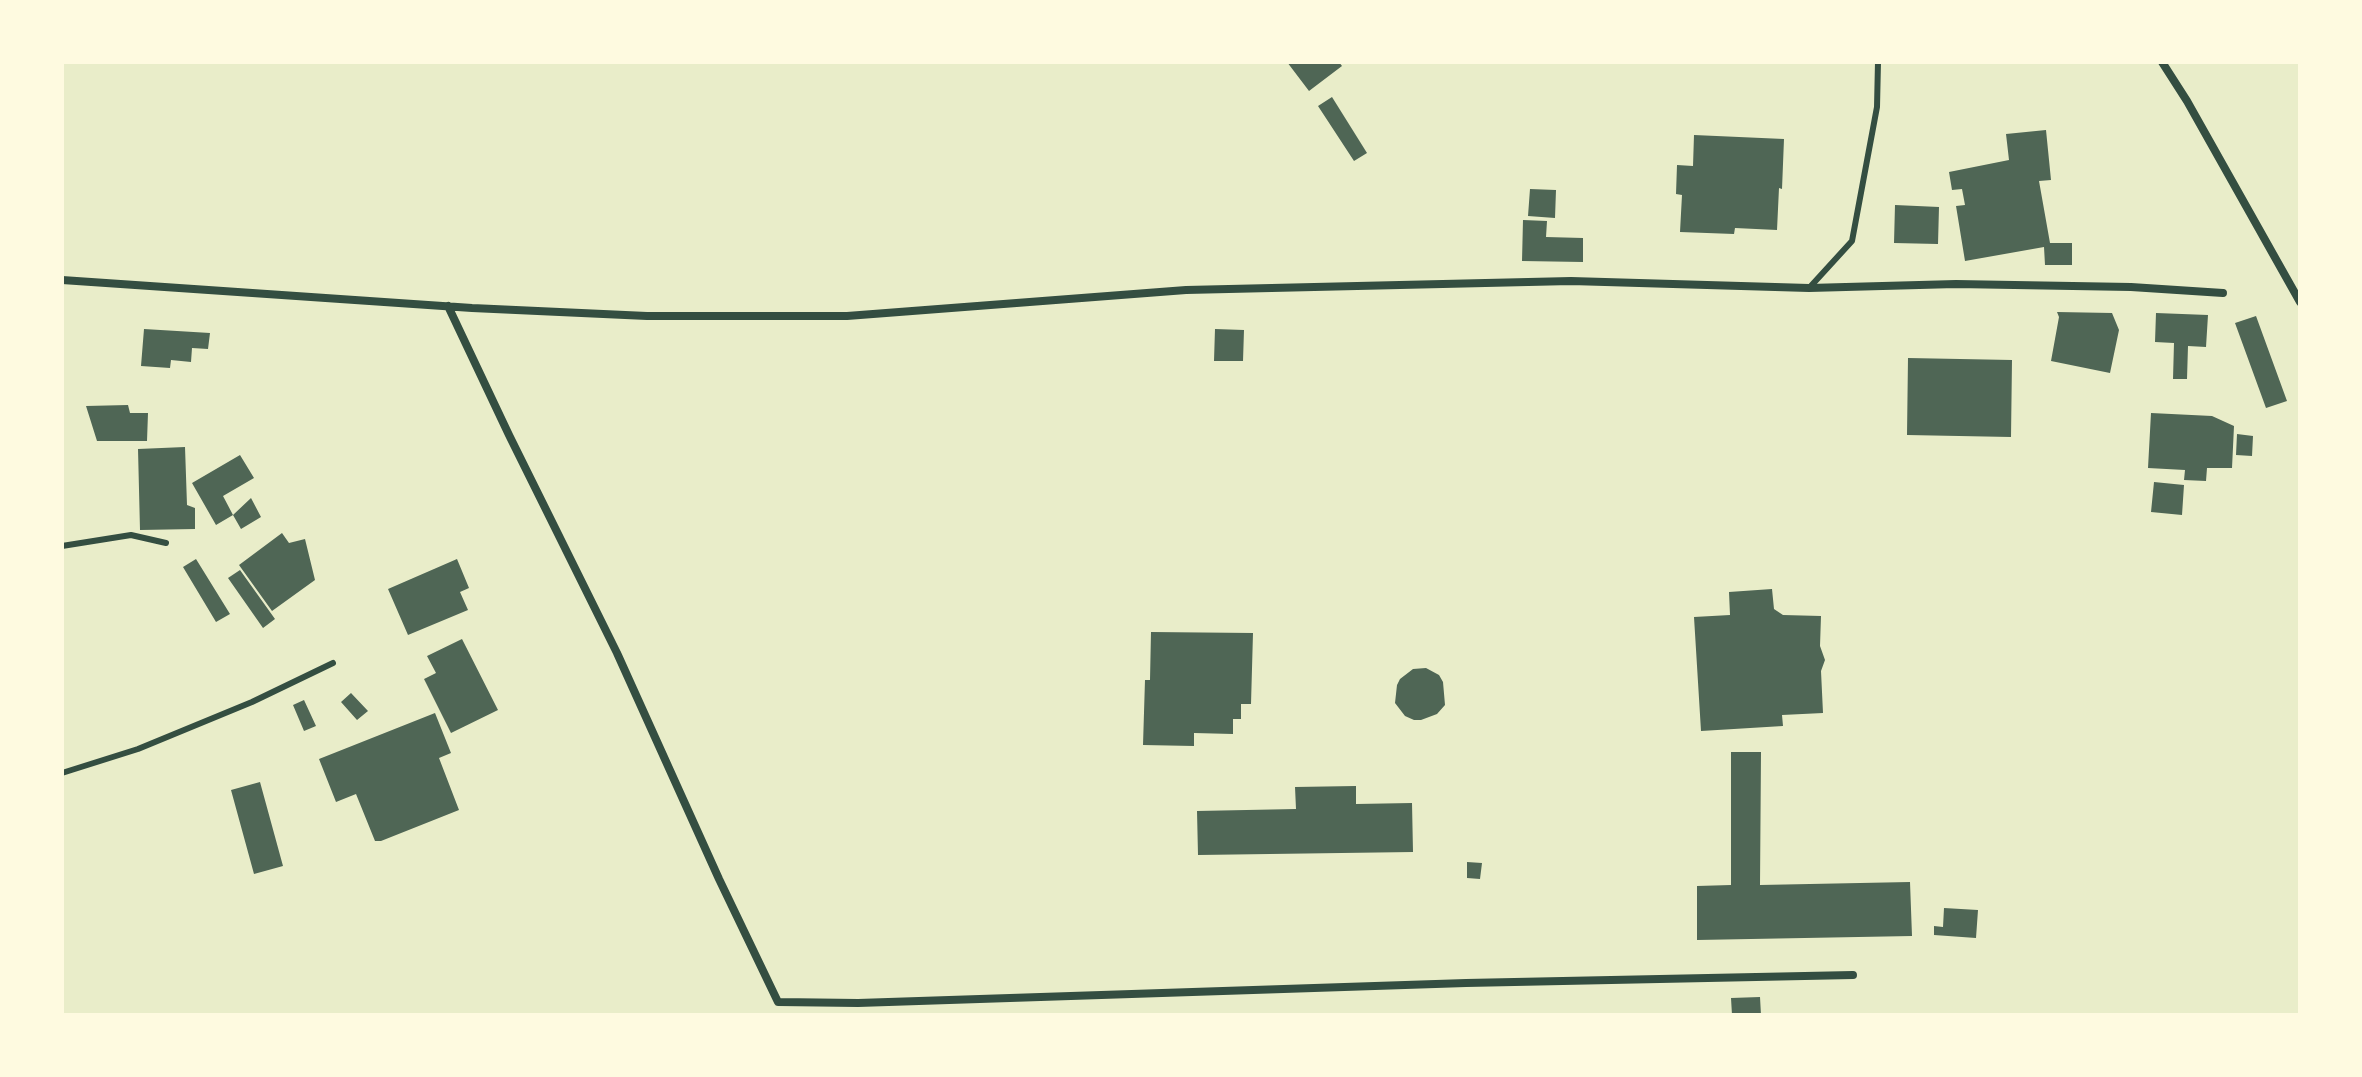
<!DOCTYPE html>
<style>
body{margin:0}
#map{position:relative;width:2362px;height:1077px;overflow:hidden;background:#e9edc9;font-family:Raleway,sans-serif}
canvas{display:block}
.frame{position:absolute;inset:0;border:64px solid #fefae0;pointer-events:none}
</style>
<div id="map">
<canvas width="2362" height="1077"></canvas>
<div class="frame"></div>
</div>
<script>
const g = document.querySelector('canvas').getContext('2d');
g.lineJoin = 'round';
function fillPath(path, color) {
  g.fillStyle = color;
  g.fill(path, 'evenodd');
}
function toPath(rows) {
  const path = new Path2D();
  for (const r of rows) {
    path.moveTo(r[0], r[1]);
    for (let i = 2; i < r.length; i += 2) path.lineTo(r[i], r[i + 1]);
  }
  return path;
}
function trace(path, color, width, dash) {
  g.strokeStyle = color;
  g.lineWidth = width;
  g.lineCap = dash ? 'butt' : 'round';
  g.setLineDash(dash || []);
  g.stroke(path);
}
fillPath(toPath([
 [1287,62,1339,62,1342,66,1309,91],
 [1332,97,1367,153,1354,161,1318,106],
 [2046,130,2051,180,2039,181,2050,243,2072,243,2072,265,2045,265,2044,247,1965,261,1956,206,1965,205,1962,189,1952,190,1949,172,2009,160,2006,134],
 [1694,135,1784,139,1782,189,1779,188,1777,230,1735,228,1734,234,1680,232,1682,195,1676,194,1677,165,1693,166],
 [1530,189,1556,190,1555,218,1528,216],
 [1895,205,1939,207,1938,244,1894,243],
 [1523,220,1547,221,1546,237,1583,238,1583,262,1522,261],
 [2057,312,2112,313,2119,330,2110,373,2051,361,2059,317],
 [2156,313,2208,315,2206,347,2188,346,2187,379,2173,379,2174,343,2155,342],
 [2256,316,2287,401,2266,408,2235,323],
 [144,329,210,333,208,349,192,348,191,362,171,360,170,368,141,366],
 [1215,329,1244,330,1243,361,1214,361],
 [1908,358,2012,360,2011,437,1907,435],
 [128,405,130,413,148,413,147,441,97,441,86,406],
 [2151,413,2212,416,2234,426,2232,468,2207,468,2206,481,2184,480,2185,470,2148,468],
 [2237,434,2253,436,2252,456,2236,455],
 [185,447,187,505,195,508,195,529,140,530,138,449],
 [240,455,254,478,223,496,233,515,216,525,192,483],
 [2154,482,2184,485,2182,515,2151,512],
 [251,498,261,517,241,529,233,515],
 [282,533,289,543,305,539,315,580,272,611,239,565],
 [196,559,230,614,216,622,183,567],
 [457,559,469,588,460,592,468,610,408,635,388,589],
 [240,570,275,619,263,628,228,578],
 [1772,589,1774,609,1783,615,1821,616,1820,646,1825,660,1821,671,1823,713,1782,715,1783,726,1701,731,1694,617,1730,615,1729,592],
 [1151,632,1253,633,1251,704,1241,704,1241,719,1233,719,1233,734,1194,733,1194,746,1143,745,1145,680,1150,680],
 [462,639,498,710,451,733,424,679,436,673,427,656],
 [1426,668,1439,675,1443,682,1445,705,1437,714,1421,720,1414,720,1405,716,1395,703,1397,685,1400,679,1413,669],
 [351,693,368,711,357,720,341,702],
 [304,700,316,726,304,731,293,705],
 [435,713,451,753,439,758,459,810,381,841,375,841,356,794,336,802,319,759],
 [1731,752,1761,752,1760,885,1910,882,1912,936,1697,940,1697,886,1731,885],
 [260,782,283,866,254,874,231,790],
 [1356,786,1356,804,1412,803,1413,852,1198,855,1197,811,1296,809,1295,787],
 [1467,862,1482,863,1480,879,1467,878],
 [1944,908,1978,910,1976,938,1934,935,1934,926,1943,927],
 [1760,997,1761,1015,1732,1015,1731,998]
]), '#4f6655');
trace(toPath([
 [1810,287,1852,241,1877,107,1878,62],
 [62,546,131,535,166,543],
 [62,773,138,749,252,702,333,663]
]), '#344e41', 6);
trace(toPath([
 [2162,62,2187,101,2300,302],
 [62,280,472,308,647,316,847,316,1186,290,1571,281,1809,288,1956,284,2131,287,2223,293],
 [448,306,509,435,617,653,719,879,778,1002,858,1003,1466,983,1853,975]
]), '#344e41', 8);
</script>
